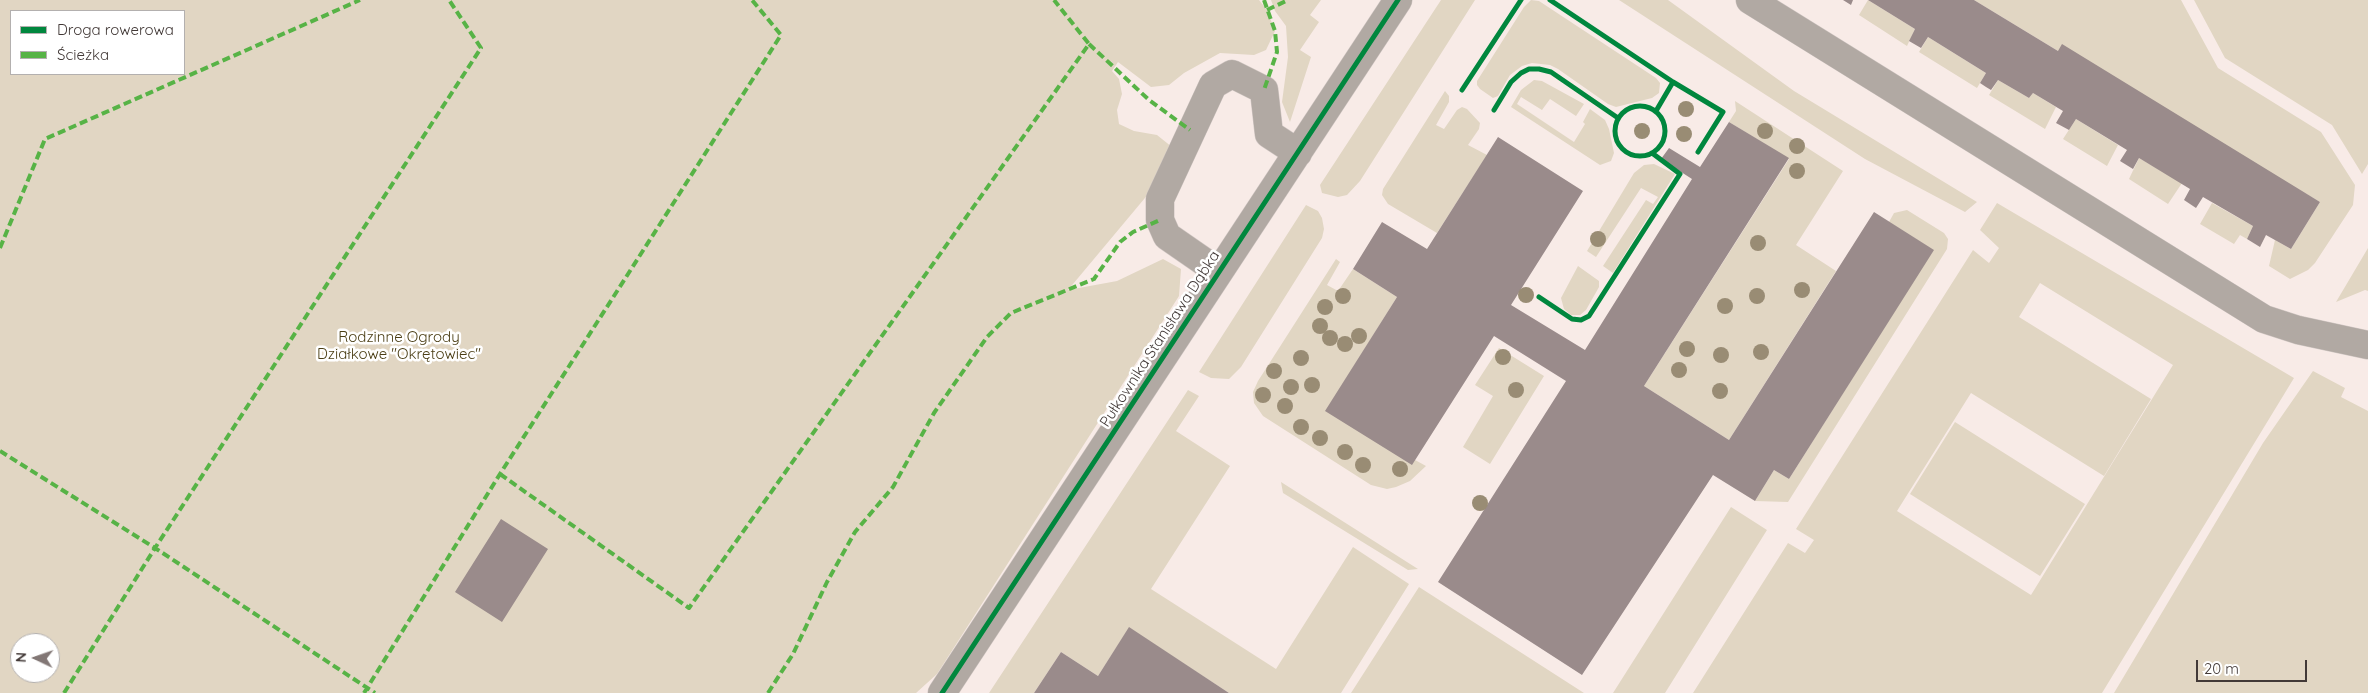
<!DOCTYPE html>
<meta charset="utf-8">
<style>
body{margin:0}
#map{position:relative;width:2368px;height:693px;overflow:hidden;background:#f8ebe7;font-family:Quicksand,sans-serif}
canvas{display:block}
.legend{position:absolute;left:10px;top:10px;width:175px;height:65px;box-sizing:border-box;background:#fff;border:1px solid #b3b0af;margin:0;padding:6px 9px;list-style:none;font-size:15px;color:#423937}
.legend li{display:flex;align-items:center;gap:10px;height:25px}
.legend b{width:25px;border:1px solid #b3b0af}
.north{position:absolute;left:10px;top:633px;width:50px;height:50px;box-sizing:border-box;background:#fff;border:1px solid #b3b0af;border-radius:50%;rotate:273deg;font-size:14px;font-weight:700;line-height:20px;text-align:center;color:#423937}
.north::after{content:'';display:block;margin:auto;width:18px;height:22px;background:#827775;clip-path:polygon(50% 0,100% 100%,50% 72%,0 100%)}
.scale{position:absolute;left:2196px;top:660px;width:111px;height:22px;box-sizing:border-box;border:2px solid #423937;border-top:0;padding-left:6px;font-size:15px;line-height:18px;white-space:nowrap;color:#423937;-webkit-text-stroke:4px #fff;paint-order:stroke}
</style>
<div id="map">
<canvas width="2368" height="693"></canvas>
<ul class="legend">
<li><b style="height:6px;background:#00873e"></b>Droga rowerowa</li>
<li><b style="height:6px;background:#57b346"></b>Ścieżka</li>
</ul>
<div class="north">N</div>
<div class="scale">20 m</div>
</div>
<script>
const g = document.querySelector('canvas').getContext('2d');
g.lineJoin = 'round';
function fillPath(path, color) {
  g.fillStyle = color;
  g.fill(path, 'evenodd');
}
function toPath(rows) {
  const path = new Path2D();
  for (const r of rows) {
    if (r.length === 3) {
      path.moveTo(r[0] + r[2], r[1]);
      path.arc(r[0], r[1], r[2], 0, 2 * Math.PI);
      continue;
    }
    path.moveTo(r[0], r[1]);
    for (let i = 2; i < r.length; i += 2) path.lineTo(r[i], r[i + 1]);
  }
  return path;
}
function trace(path, color, width, dash) {
  g.strokeStyle = color;
  g.lineWidth = width;
  g.lineCap = dash ? 'butt' : 'round';
  g.setLineDash(dash || []);
  g.stroke(path);
}
function drawText(font, color, halo, rows, align = 'center') {
  g.font = font + ' Quicksand,sans-serif';
  g.lineWidth = 5;
  g.setLineDash([]);
  g.textBaseline = 'middle';
  g.strokeStyle = halo;
  g.fillStyle = color;
  for (const [text, x, y, turn = 0] of rows) {
    g.save();
    g.translate(x, y);
    g.rotate((+turn || 0) * Math.PI / 180);
    g.textAlign = isNaN(turn) ? turn : align;
    if (halo) g.strokeText(text, 0, 0);
    g.fillText(text, 0, 0);
    g.restore();
  }
}
fillPath(toPath([
 [0,0,1259,0,1267,10,1275,31,1266,50,1254,55,1220,53,1184,73,1169,85,1151,87,1118,62,1112,71,1119,79,1122,94,1117,110,1119,124,1134,131,1157,135,1172,147,1165,174,1068,290,1117,281,1163,259,1181,269,1179,296,937,674,916,693,0,693],
 [11,11,184,11,184,74,11,74],
 [20,643,50,643,50,673,20,673],
 [1271,0,1321,0,1310,15,1319,22,1300,50,1311,57,1290,122,1282,102,1288,57,1286,26,1275,11],
 [1441,0,1475,0,1360,181,1347,195,1338,197,1322,193,1320,185],
 [1531,0,1539,1,1656,78,1660,83,1659,93,1652,98,1616,107,1608,104,1558,69,1550,65,1532,63,1522,66,1510,75,1498,96,1493,98,1480,89,1477,85,1477,81,1524,7],
 [1619,0,1668,0,1794,91,1977,202,1965,212,1865,159],
 [1868,0,1915,29,1907,46,1859,15],
 [1974,0,2181,0,2218,68,2321,132,2355,185,2353,205,2315,263,2308,270,2290,279,2269,266,2275,240,2291,249,2320,202,2058,51],
 [2194,0,2368,0,2368,164,2362,174,2332,125,2225,58],
 [1928,37,1986,73,1977,88,1919,52],
 [1534,80,1542,81,1584,104,1576,116,1550,99,1542,110,1521,97,1517,104,1574,142,1585,124,1583,122,1590,109,1605,120,1609,129,1614,153,1611,161,1600,165,1511,107,1521,90],
 [1998,80,2029,98,2033,93,2056,107,2045,129,1989,95],
 [1445,91,1449,96,1449,102,1436,125,1444,129,1457,110,1462,107,1467,109,1480,123,1479,129,1468,145,1487,155,1437,233,1388,204,1382,195,1383,189],
 [1735,101,1843,171,1796,245,1836,271,1729,440,1644,386,1789,159,1729,122,1736,111],
 [2076,119,2118,145,2107,166,2063,139],
 [2139,158,2182,183,2168,204,2129,179],
 [1654,164,1675,174,1613,273,1603,266,1646,200,1653,204,1658,197,1641,188,1596,257,1587,251,1634,173,1644,165],
 [1997,203,2294,378,2102,693,1693,693,1788,543,1805,553,1814,540,1796,529,1973,250,1989,263,1999,248,1980,230],
 [2040,283,2173,365,2031,595,1897,511,1971,393,2104,476,2151,399,2019,317],
 [2212,203,2253,226,2247,239,2240,235,2234,244,2200,224],
 [1306,205,1318,211,1322,218,1324,229,1322,238,1241,367,1229,379,1211,378,1199,372],
 [1907,210,1944,233,1948,239,1947,249,1788,502,1755,501,1774,470,1789,479,1933,250,1889,222,1894,213],
 [2368,248,2368,291,2365,290,2336,302],
 [1336,259,1340,262,1327,285,1338,291,1353,269,1397,297,1326,411,1426,466,1410,481,1396,487,1387,489,1371,485,1263,416,1254,403,1253,392,1258,381],
 [1578,266,1599,281,1599,287,1586,310,1580,315,1571,315,1564,309,1561,298],
 [1499,348,1544,376,1490,464,1463,447,1493,396,1475,385],
 [2313,371,2345,388,2341,397,2368,411,2368,693,2114,693,2263,443],
 [1188,390,1199,396,1176,431,1230,466,1151,589,1276,669,1353,547,1409,584,1341,693,1229,693,1129,628,1098,676,1061,652,1034,693,989,693],
 [1955,422,2085,504,2040,576,1910,494],
 [1281,482,1418,569,1408,570,1283,493],
 [1731,507,1767,530,1665,693,1613,693],
 [1419,587,1584,693,1351,693]
]), '#e1d6c3');
fillPath(toPath([
 [1843,0,1853,0,1851,5],
 [1868,0,1974,0,2058,51,2062,44,2320,202,2291,249,2266,235,2260,247,2247,239,2253,226,2203,197,2196,208,2184,200,2190,189,2139,158,2133,169,2120,161,2127,150,2076,119,2069,130,2056,123,2063,111,2033,93,2029,98,1998,80,1991,90,1986,87,1980,83,1986,73,1928,37,1921,48,1909,41,1915,29],
 [1729,122,1789,158,1644,386,1729,440,1874,212,1934,250,1789,479,1774,470,1755,501,1713,475,1582,675,1438,582,1566,381,1494,336,1412,465,1325,411,1397,297,1353,269,1382,222,1427,249,1498,137,1583,191,1511,305,1585,350,1692,179,1661,159,1669,148,1700,167],
 [501,519,548,549,502,622,455,592],
 [1129,627,1229,693,1034,693,1061,652,1098,676]
]), '#9a8b8b');
const minor = toPath([
 [1750,0,2264,319,2298,330,2368,345],
 [1219,272,1167,236,1160,220,1160,199,1213,85,1232,74,1264,90,1269,134,1298,153],
 [942,693,1398,0]
]);
trace(minor, '#d2c8c5', 29);
trace(minor, '#b1a9a3', 28);
trace(toPath([
 [1264,0,1275,31,1277,52,1264,90],
 [1267,10,1288,0],
 [1089,44,1149,100,1190,130],
 [0,248,45,139,360,0],
 [0,451,155,548,375,693],
 [500,474,689,608,1089,44,1054,0],
 [64,693,155,548,481,48,449,0],
 [364,693,500,474,781,35,752,0],
 [768,693,793,654,827,582,855,532,893,487,934,413,987,337,1011,313,1094,279,1120,242,1133,232,1160,220]
]), '#57b346', 4, [8, 4]);
trace(toPath([
 [1550,0,1673,82],
 [1462,90,1521,0],
 [1640,131,25],
 [1494,110,1511,82,1521,73,1529,69,1539,69,1551,72,1618,118],
 [1656,111,1673,82,1723,112,1698,152],
 [1539,297,1572,319,1581,320,1589,316,1680,174,1652,153],
 [942,693,1398,0]
]), '#00873e', 5);
g.fillStyle = '#998c74';
for (const [x, y] of [
 [1686,109],
 [1642,131],
 [1765,131],
 [1684,134],
 [1797,146],
 [1797,171],
 [1598,239],
 [1758,243],
 [1802,290],
 [1526,295],
 [1343,296],
 [1757,296],
 [1725,306],
 [1325,307],
 [1320,326],
 [1359,336],
 [1330,338],
 [1345,344],
 [1687,349],
 [1761,352],
 [1721,355],
 [1503,357],
 [1301,358],
 [1679,370],
 [1274,371],
 [1312,385],
 [1291,387],
 [1516,390],
 [1720,391],
 [1263,395],
 [1285,406],
 [1301,427],
 [1320,438],
 [1345,452],
 [1363,465],
 [1400,469],
 [1480,503]
]) {
  g.beginPath();
  g.arc(x, y, 8, 0, 2 * Math.PI);
  g.fill();
}
drawText('15px', '#4b3e15', '#fff', [
 ["Rodzinne Ogrody",399,337],
 ["Działkowe \"Okrętowiec\"",399,354]
]);
drawText('15px', '#423937', '#fff', [
 ["Pułkownika Stanisława Dąbka",1160,339,-57]
]);
</script>
